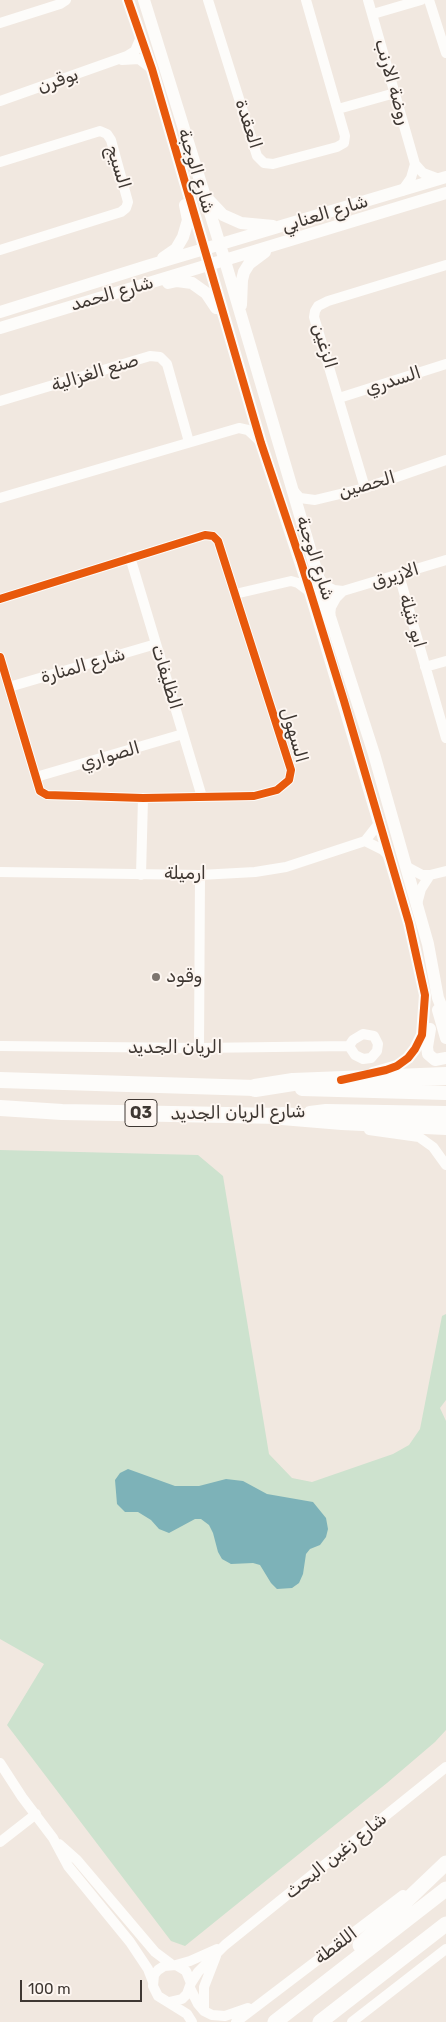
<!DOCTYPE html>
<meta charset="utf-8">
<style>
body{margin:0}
#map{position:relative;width:446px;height:2022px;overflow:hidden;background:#f1e8e0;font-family:Rubik,sans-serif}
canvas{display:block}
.scale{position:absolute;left:20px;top:1980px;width:122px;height:22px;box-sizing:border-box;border:2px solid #3e3732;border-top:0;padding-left:6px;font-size:15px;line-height:18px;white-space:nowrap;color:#3e3732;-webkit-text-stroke:4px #fdf6f1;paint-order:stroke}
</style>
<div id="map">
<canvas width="446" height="2022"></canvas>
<div class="scale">100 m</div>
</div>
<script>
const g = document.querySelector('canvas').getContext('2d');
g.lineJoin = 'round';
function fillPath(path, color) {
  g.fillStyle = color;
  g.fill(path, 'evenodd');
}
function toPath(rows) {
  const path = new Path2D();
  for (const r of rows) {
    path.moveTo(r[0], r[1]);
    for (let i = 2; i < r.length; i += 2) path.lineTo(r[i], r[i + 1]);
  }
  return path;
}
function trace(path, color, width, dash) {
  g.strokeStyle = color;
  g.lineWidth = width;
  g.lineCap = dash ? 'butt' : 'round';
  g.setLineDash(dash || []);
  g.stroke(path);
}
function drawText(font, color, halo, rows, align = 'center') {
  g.font = font + ' Rubik,"Noto Naskh Arabic",sans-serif';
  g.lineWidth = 4;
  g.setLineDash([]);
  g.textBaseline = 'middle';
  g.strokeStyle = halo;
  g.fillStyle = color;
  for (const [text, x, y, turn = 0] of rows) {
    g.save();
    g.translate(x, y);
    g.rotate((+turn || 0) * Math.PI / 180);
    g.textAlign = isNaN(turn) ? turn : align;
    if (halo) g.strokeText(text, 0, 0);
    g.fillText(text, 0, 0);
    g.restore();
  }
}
fillPath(toPath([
 [0,1150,198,1155,223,1176,269,1454,292,1478,312,1482,393,1454,409,1445,420,1429,442,1316,446,1314,446,1400,440,1408,446,1421,446,1730,435,1742,387,1783,185,1946,171,1941,7,1725,44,1664,0,1639]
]), '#cde2ce');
fillPath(toPath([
 [128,1469,175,1486,199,1486,226,1479,243,1481,267,1494,313,1502,326,1518,328,1529,326,1537,320,1545,310,1549,306,1554,303,1574,299,1583,292,1588,277,1589,271,1583,260,1565,253,1563,231,1564,222,1559,218,1552,213,1533,209,1525,201,1519,195,1519,169,1533,159,1529,151,1520,138,1512,125,1512,117,1504,115,1480,120,1473]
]), '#7db2b8');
trace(toPath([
 [208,0,257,156,264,163,273,164,337,147,344,143,345,136,306,0],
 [368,0,415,164,423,173,439,179],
 [429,0,446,53],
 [373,14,421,0],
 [0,23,60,4,66,0],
 [122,60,139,59,152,69],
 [0,101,127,56,135,51,141,37],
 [338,109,395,93],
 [0,162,100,131,107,134,111,140,128,202,126,208,121,212,0,250],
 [402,191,411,178,415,164],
 [339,398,446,364],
 [0,401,150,356,160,357,167,364,189,442],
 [365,488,314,317,315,311,318,306,328,301,446,265],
 [292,489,300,498,315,500,365,488,446,460],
 [0,498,239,428,248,430,261,442],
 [130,557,202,797],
 [399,575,446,738],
 [320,579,326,586,334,590,343,591,446,560],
 [235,594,291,581,298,583,310,592],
 [0,599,205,535,213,536,218,541,291,770,289,780,277,790,254,796,143,798,47,795,40,791,0,657],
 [330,616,331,607,336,598,343,591],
 [425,667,446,661],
 [9,687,156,644],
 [36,777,183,734],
 [365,841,383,850,389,856],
 [407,867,422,875,430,875,446,871],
 [0,872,200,875,255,872,286,867,365,841,380,822],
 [141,875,143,798],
 [417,904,421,889,430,875],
 [363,1034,374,1036,378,1044,377,1051,371,1058,363,1059,355,1055,349,1046,353,1040,363,1034],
 [0,1046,199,1048,349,1046],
 [199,1048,200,875],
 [369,1130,419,1137,433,1147,446,1165],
 [0,1763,22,1797,53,1838,68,1866,130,1942,148,1969,153,1982],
 [0,1842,36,1814],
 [59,1844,77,1860,155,1952,171,1964],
 [176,1965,190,1961,217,1949],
 [191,1983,198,1972,225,1945,446,1767],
 [190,1988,198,2004,204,2011,212,2015,225,2016,248,2008],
 [169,2002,182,1999,187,1994,191,1983,186,1971,176,1965,164,1966,158,1970,154,1975,153,1986,158,1996,187,2014,192,2022],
 [204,2011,204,1987,216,1956],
 [236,2022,403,1895],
 [352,2022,446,1949]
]), '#fdfcfa', 10);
trace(toPath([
 [128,0,152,69,261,443,310,592,409,923,425,995,422,1035,415,1049,408,1058,397,1066,373,1073],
 [144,0,225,261,330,617,374,754,428,944,438,998,446,1018],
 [207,198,223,215,241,223,273,226],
 [163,258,176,249,183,237,188,220,185,205],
 [168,283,177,281,192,283,206,293,216,308],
 [241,305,242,280,244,272,249,264,265,252],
 [0,312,147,266,446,177],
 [0,328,446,193],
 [438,1010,446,1038],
 [430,1029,427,1047,428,1054,435,1060,446,1058]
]), '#fdfcfa', 12);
trace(toPath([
 [302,1089,446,1093],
 [310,1113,326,1111,446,1113]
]), '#fdfcfa', 14);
trace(toPath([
 [360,1945,446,1863],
 [275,2022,446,1889],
 [320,2022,446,1924]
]), '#fdfcfa', 15);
trace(toPath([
 [0,1080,255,1088],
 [0,1108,62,1112,282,1116]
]), '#fdfcfa', 16);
trace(toPath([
 [255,1088,293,1082,446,1076],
 [282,1116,342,1121,446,1126]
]), '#fdfcfa', 18);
trace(toPath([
 [128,0,152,69,261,443,301,562,344,701,409,923,425,995,422,1035,415,1049,408,1058,397,1066,386,1070,341,1080],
 [0,599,205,535,213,536,218,541,291,770,289,780,277,790,254,796,143,798,47,795,40,791,0,657]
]), '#e8590c', 8);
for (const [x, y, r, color] of [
 [156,977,5,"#7d756f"]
]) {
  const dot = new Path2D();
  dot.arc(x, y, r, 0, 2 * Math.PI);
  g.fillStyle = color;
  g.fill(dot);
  trace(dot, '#fdf6f1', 2);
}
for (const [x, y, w] of [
 [141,1113,32]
]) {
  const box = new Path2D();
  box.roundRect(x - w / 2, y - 13.5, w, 27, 4);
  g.fillStyle = '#fdf6f1';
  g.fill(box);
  trace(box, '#3e3732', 1);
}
drawText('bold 16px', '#3e3732', null, [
 ["Q3",141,1113]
]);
drawText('18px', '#3e3732', '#fdf6f1', [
 ["بوقرن",58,81,-20],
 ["روضة الارنب",392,82,74],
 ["العقدة",248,124,72],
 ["السيج",118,167,73],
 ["شارع الوجبة",196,171,73],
 ["شارع العنابي",325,214,-17],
 ["شارع الحمد",112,294,-16],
 ["الزغين",324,346,73],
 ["صنع الغزالية",95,373,-17],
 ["السدري",393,381,-18],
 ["الحصين",367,485,-16],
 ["شارع الوجبة",315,558,72],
 ["الازيرق",395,576,-17],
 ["ابو نثيلة",412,621,74],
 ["شارع المنارة",83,666,-16],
 ["الظليفات",166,677,73],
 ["السهول",294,735,74],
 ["الصواري",110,756,-16],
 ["ارميلة",185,874],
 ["الريان الجديد",175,1048],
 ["شارع الريان الجديد",238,1113,-1],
 ["شارع زغين البحث",336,1856,-39],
 ["اللقطة",336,1946,-37]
]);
drawText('18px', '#3e3732', '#fdf6f1', [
 ["وقود",166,977]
], 'left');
</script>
